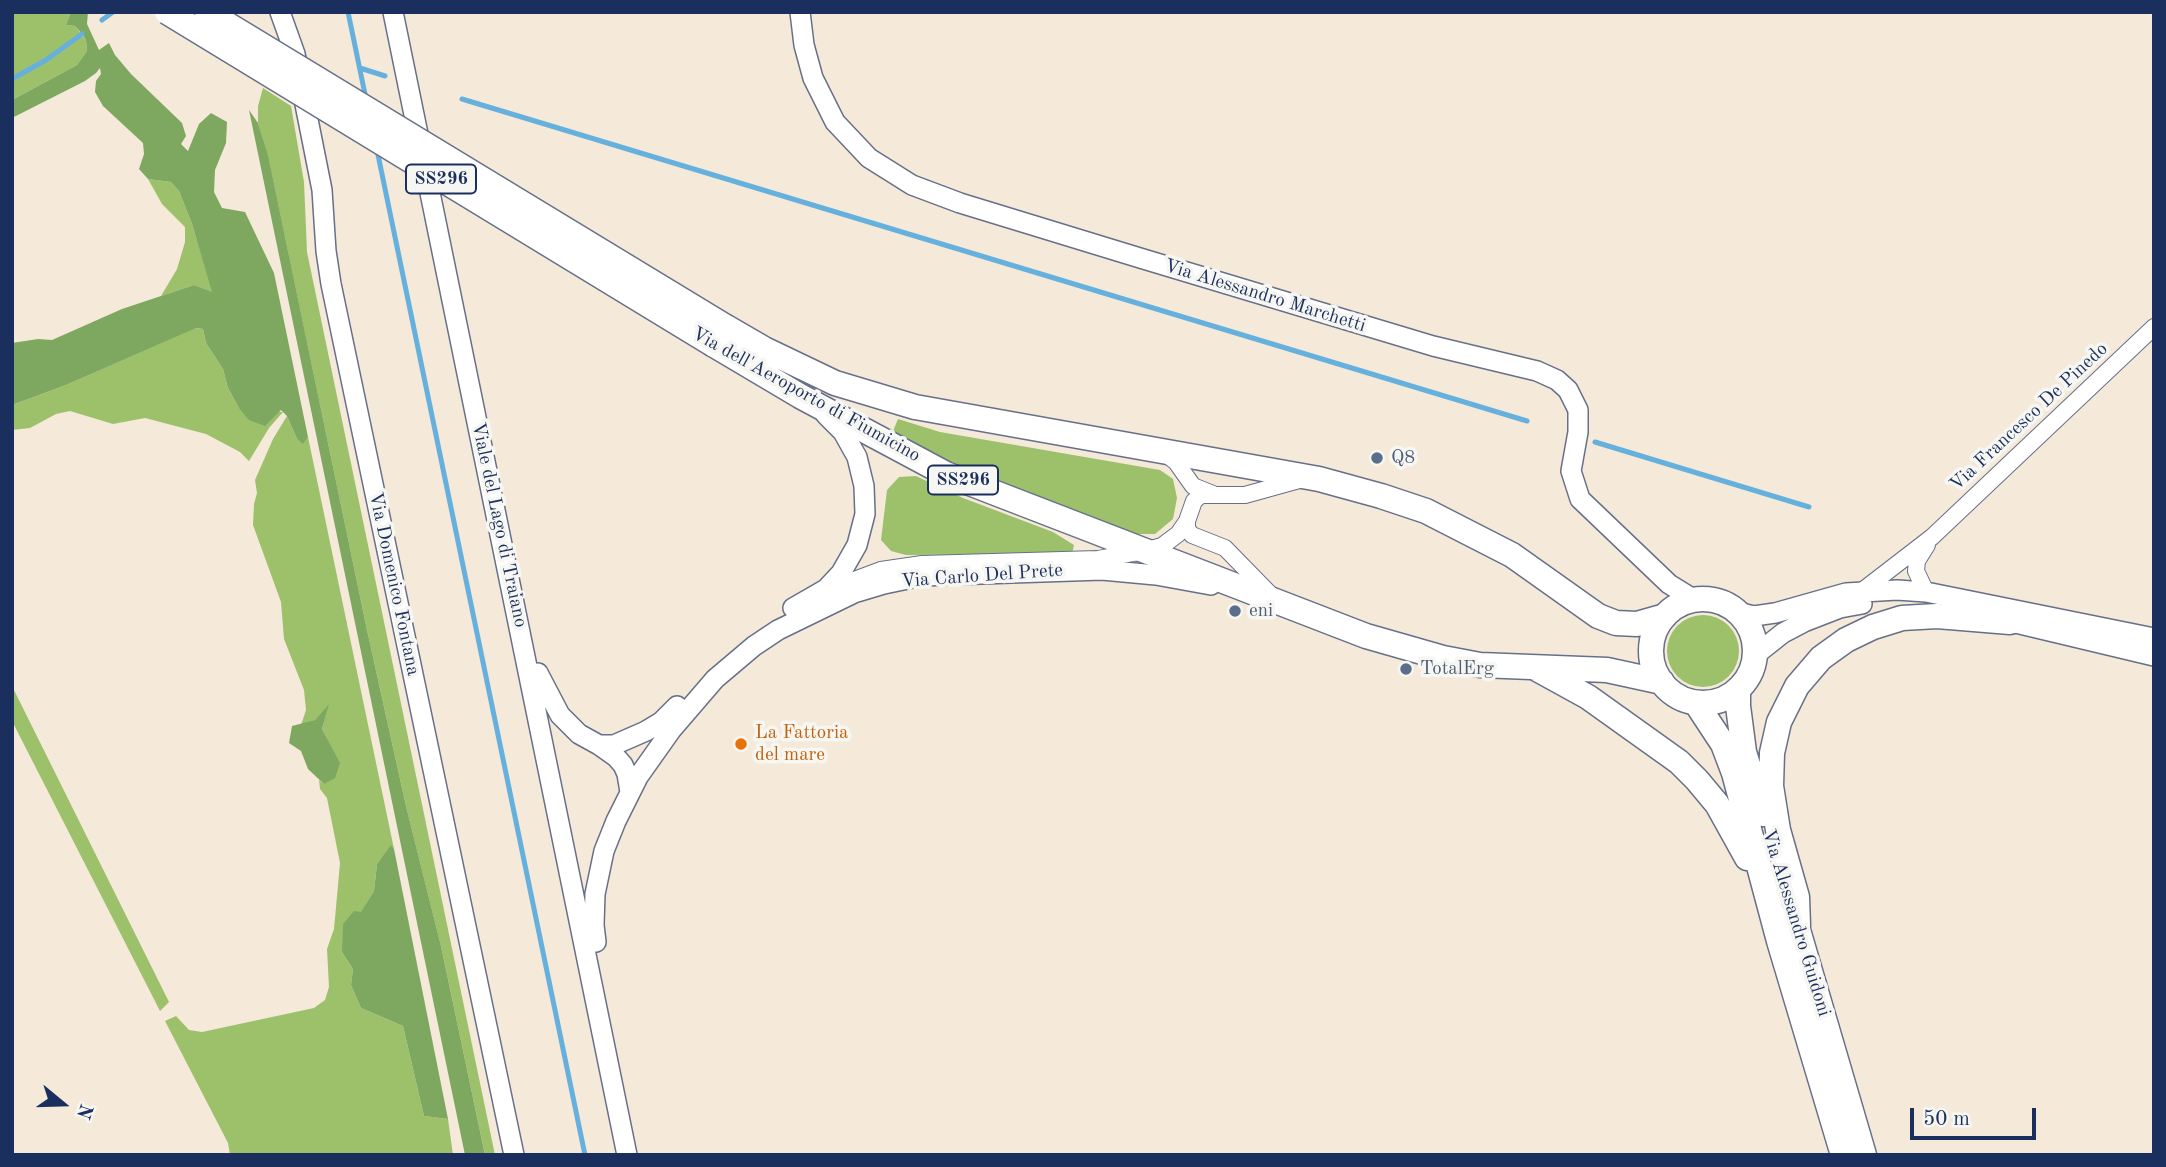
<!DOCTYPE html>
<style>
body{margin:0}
#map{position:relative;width:2166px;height:1167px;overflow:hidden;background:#f5e9d9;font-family:"Old Standard TT",serif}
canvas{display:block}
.frame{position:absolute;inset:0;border:14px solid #1b2f5e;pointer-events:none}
.north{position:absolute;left:28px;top:1069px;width:70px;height:70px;-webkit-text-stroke:5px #f6f6f2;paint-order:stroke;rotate:109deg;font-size:19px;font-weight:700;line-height:28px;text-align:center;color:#1b2f5e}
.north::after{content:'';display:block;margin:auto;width:24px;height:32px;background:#1b2f5e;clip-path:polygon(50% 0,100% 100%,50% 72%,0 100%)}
.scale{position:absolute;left:1910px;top:1108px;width:126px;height:32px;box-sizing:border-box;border:4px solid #1b2f5e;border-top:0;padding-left:9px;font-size:21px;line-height:24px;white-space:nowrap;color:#1b2f5e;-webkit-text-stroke:5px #f6f6f2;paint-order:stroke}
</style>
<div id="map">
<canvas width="2166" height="1167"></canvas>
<div class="frame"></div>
<div class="north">N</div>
<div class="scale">50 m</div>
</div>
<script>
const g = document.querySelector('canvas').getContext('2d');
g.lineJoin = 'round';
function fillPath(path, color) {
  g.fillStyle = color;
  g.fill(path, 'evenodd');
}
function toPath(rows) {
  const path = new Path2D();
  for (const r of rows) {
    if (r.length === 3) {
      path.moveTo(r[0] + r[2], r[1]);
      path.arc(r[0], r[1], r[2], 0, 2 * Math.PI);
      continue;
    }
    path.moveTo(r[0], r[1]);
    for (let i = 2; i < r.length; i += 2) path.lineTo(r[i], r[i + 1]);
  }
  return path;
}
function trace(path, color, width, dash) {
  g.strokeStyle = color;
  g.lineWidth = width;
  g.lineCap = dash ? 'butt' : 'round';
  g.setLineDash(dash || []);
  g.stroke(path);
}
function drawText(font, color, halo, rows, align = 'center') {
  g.font = font + ' "Old Standard TT",serif';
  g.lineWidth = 7;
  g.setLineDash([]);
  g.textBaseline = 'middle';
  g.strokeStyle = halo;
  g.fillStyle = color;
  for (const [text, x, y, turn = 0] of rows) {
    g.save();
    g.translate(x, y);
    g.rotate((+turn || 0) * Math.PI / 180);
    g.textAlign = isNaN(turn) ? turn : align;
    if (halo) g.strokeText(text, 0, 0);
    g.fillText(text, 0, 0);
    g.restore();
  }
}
fillPath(toPath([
 [12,12,71,12,66,25,75,26,86,40,87,51,77,65,12,100],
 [263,88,291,106,304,182,307,252,495,1155,485,1155,441,946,406,806,367,630,268,156,258,123,258,106],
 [148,179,171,182,179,191,192,224,213,293,194,285,161,296,177,269,185,242,185,227,162,204],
 [195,328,203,329,206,343,223,369,228,388,239,408,283,412,269,428,249,461,240,452,206,434,145,418,113,424,70,411,56,414,30,428,12,430,12,405,66,385],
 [287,416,297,439,303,443,308,437,394,849,391,846,377,864,374,891,361,913,354,912,342,952,353,969,351,985,361,1008,403,1026,424,1116,448,1119,453,1155,230,1155,228,1143,165,1021,176,1016,189,1030,202,1032,314,1008,325,1000,329,987,327,949,334,929,340,863,327,798,320,789,319,780,324,784,330,745,322,729,328,706,315,720,301,725,306,710,304,690,284,639,281,602,253,525,254,504,257,493,255,480,273,439],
 [898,419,940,432,1160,470,1173,479,1177,498,1173,519,1155,534,1134,534,1007,486,891,436],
 [916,476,963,498,1053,532,1074,545,1072,554,906,555,891,551,881,540,887,490,899,477],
 [1703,651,36],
 [12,686,169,1002,160,1011,12,721]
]), '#9dc16b');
fillPath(toPath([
 [71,12,88,12,87,24,99,50,109,43,115,55,131,74,182,123,186,136,181,144,188,151,199,124,211,113,227,122,226,143,215,170,214,192,222,208,245,212,274,273,308,437,303,444,297,439,287,416,281,410,265,426,249,420,239,408,228,388,223,369,206,343,203,329,196,328,66,385,12,405,12,343,38,339,52,340,122,309,194,285,212,292,192,224,179,191,171,182,148,179,139,169,144,154,143,143,103,106,95,92,96,81,101,74,100,68,96,73,85,81,12,118,12,100,77,65,87,51,86,40,82,34,75,26,66,25],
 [249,110,258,123,268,155,367,630,406,806,441,946,485,1155,465,1155],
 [329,704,322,729,340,763,335,778,324,784,308,769,301,751,289,743,292,726,315,720],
 [391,845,394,849,448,1119,424,1116,403,1026,361,1008,351,985,353,969,342,952,343,924,354,911,361,912,374,891,377,864]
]), '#7ea75f');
trace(toPath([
 [348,12,366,99],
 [102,20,113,12],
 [360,68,385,76],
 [12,79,46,60,82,34],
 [462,99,1527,421],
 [377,150,585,1155],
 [1595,442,1809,507]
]), '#66b0de', 5);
const minor = toPath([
 [1166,454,1176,462,1193,486,1213,494],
 [1187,521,1187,529,1192,535,1225,548,1270,594],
 [828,590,881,570,922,564,1098,559,1144,551,1162,546,1178,534,1187,521,1194,501,1201,495,1245,495,1299,480],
 [1862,591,1932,537,2154,327],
 [1926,592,1916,571,1917,561,1927,545]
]);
const tertiary = toPath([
 [280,12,295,54,322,190,326,251,331,284,514,1155],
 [393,12,627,1155],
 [800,12,804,45,813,78,835,122,869,158,912,185,960,203,1140,258,1433,346,1537,371,1557,380,1568,390,1578,410,1578,432,1571,471,1580,499,1669,584,1695,600],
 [793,608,826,589,841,573,857,545,865,514,864,486,857,457,843,432,826,415],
 [1737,612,1754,616,1775,613,1846,593,1897,590,1926,592,2154,638],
 [1999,619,2154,656],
 [1754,656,1783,633,1804,622,1840,608,1862,604],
 [538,673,560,715,579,734,599,745,614,745,646,731,661,722,677,706],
 [599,745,616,757,623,765,627,774,630,792],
 [596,942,594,925,595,894,604,851,616,821,638,777,672,729,715,679,754,646,778,630,854,593,884,584,922,576,1102,570,1156,575,1211,585]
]);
const primary = toPath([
 [726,327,764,349,835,383,915,407,1319,479,1381,496,1426,511,1512,555,1598,616,1616,623,1637,624,1665,616],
 [714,345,800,396,946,474,1366,636,1443,658,1480,665,1607,670,1662,682],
 [1703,651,52],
 [1537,669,1588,697,1679,762,1697,780,1717,804,1747,858],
 [1738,689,1738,706,1744,752,1763,814],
 [1696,703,1723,744,1734,773,1779,941,1843,1155],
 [1793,913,1864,1155],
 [1798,926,1797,897,1778,830,1771,786,1772,753,1779,722,1797,686,1821,658,1846,640,1873,627,1902,618,1937,616,2010,622]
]);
trace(minor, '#677089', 18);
trace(tertiary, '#677089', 22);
trace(primary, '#677089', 27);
trace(minor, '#fff', 16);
trace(tertiary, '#fff', 19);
trace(primary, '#fff', 24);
const primaryBridge = toPath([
 [167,12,714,345],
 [207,12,726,327]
]);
trace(primaryBridge, '#677089', 27, []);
trace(primaryBridge, '#fff', 24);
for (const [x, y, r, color] of [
 [1377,458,7,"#5c6f8a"],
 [1235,611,7,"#5c6f8a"],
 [1406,669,7,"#5c6f8a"],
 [741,744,7,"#e8710a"]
]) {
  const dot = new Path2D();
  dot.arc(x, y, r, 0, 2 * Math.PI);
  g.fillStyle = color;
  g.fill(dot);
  trace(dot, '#f6f6f2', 2.5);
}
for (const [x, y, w] of [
 [441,179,70],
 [963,480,70]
]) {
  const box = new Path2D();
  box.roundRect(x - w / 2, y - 14.5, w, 29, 5);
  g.fillStyle = '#f6f6f2';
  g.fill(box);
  trace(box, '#1b2f5e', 2);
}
drawText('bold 18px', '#1b2f5e', null, [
 ["SS296",441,179],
 ["SS296",963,480]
]);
drawText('19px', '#1b2f5e', '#f6f6f2', [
 ["Via Alessandro Marchetti",1265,296,17],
 ["Via dell'Aeroporto di Fiumicino",806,395,29],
 ["Via Francesco De Pinedo",2029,417,-43],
 ["Viale del Lago di Traiano",499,525,78],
 ["Via Carlo Del Prete",982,576,-4],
 ["Via Domenico Fontana",394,584,78],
 ["Via Alessandro Guidoni",1796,923,73]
]);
drawText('19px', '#4e5e75', '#f6f6f2', [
 ["Q8",1391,458],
 ["eni",1249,611],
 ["TotalErg",1420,669]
], 'left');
drawText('19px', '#c56008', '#f6f6f2', [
 ["La Fattoria",755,733],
 ["del mare",755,755]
], 'left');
</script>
